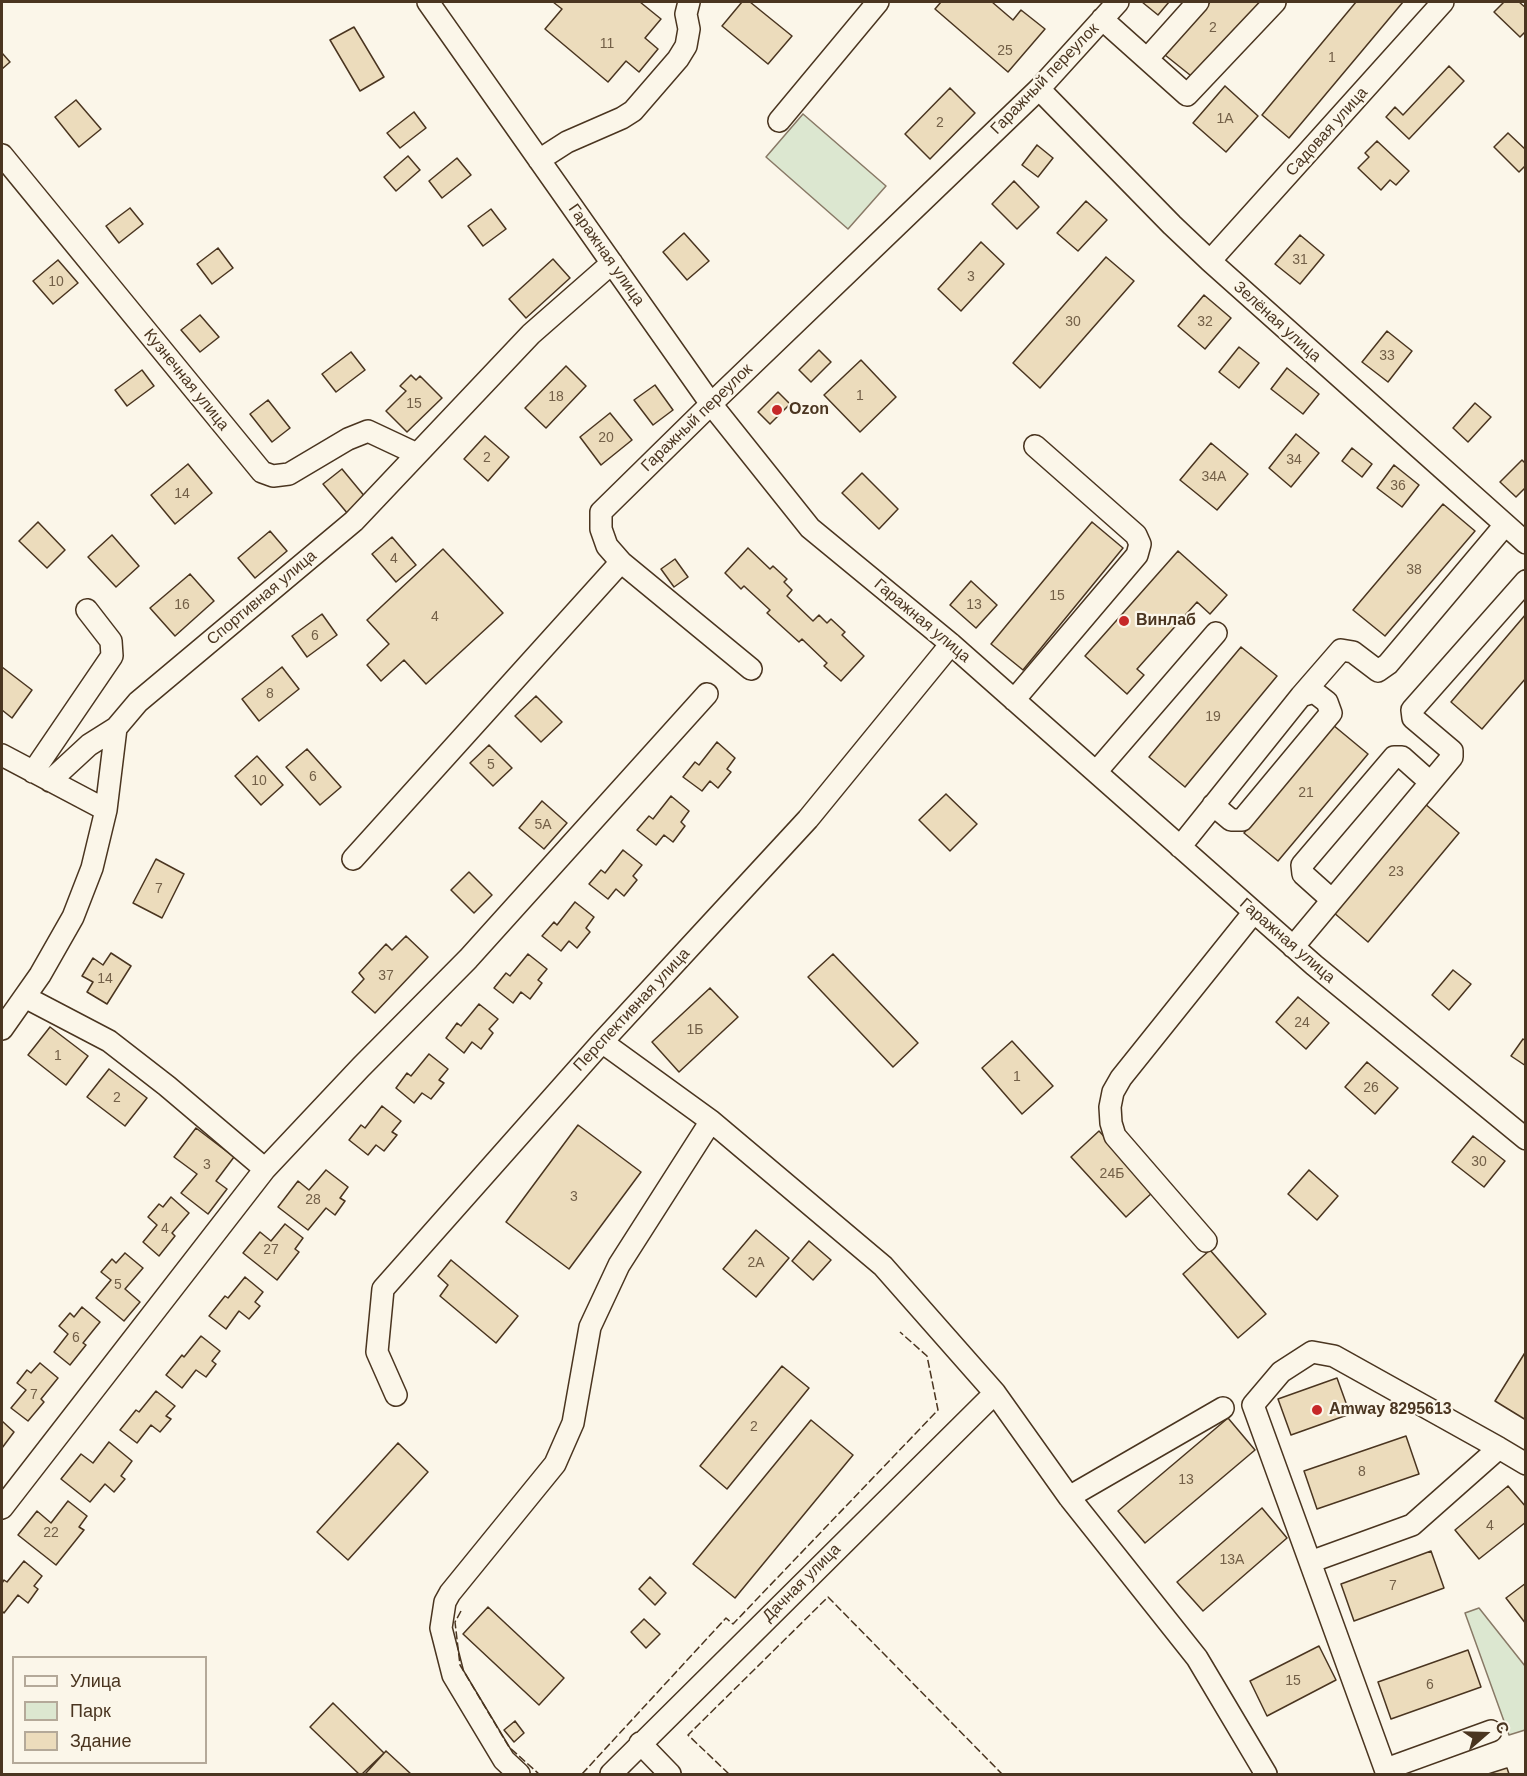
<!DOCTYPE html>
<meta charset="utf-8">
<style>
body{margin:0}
#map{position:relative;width:1527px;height:1776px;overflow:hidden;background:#fbf6e9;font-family:Helvetica,sans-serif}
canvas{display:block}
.frame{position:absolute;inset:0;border:3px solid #4a3520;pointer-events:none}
.legend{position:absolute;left:12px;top:1656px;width:195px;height:108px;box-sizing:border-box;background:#fbf6e9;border:2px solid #b4a999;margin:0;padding:8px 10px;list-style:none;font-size:18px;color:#4a3520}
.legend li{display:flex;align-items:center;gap:12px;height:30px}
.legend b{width:30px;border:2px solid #b4a999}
.north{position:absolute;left:1455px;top:1704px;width:60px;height:60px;-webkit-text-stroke:4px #fbf6e9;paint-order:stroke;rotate:70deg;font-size:16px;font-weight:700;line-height:24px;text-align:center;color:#4a3520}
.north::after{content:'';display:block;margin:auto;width:21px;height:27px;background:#4a3520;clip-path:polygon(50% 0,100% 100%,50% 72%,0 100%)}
</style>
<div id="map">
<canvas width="1527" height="1776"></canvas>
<div class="frame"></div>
<ul class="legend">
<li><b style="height:8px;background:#fbf6e9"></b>Улица</li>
<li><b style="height:16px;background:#dce7d0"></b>Парк</li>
<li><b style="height:16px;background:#ecdcbc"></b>Здание</li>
</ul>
<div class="north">С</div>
</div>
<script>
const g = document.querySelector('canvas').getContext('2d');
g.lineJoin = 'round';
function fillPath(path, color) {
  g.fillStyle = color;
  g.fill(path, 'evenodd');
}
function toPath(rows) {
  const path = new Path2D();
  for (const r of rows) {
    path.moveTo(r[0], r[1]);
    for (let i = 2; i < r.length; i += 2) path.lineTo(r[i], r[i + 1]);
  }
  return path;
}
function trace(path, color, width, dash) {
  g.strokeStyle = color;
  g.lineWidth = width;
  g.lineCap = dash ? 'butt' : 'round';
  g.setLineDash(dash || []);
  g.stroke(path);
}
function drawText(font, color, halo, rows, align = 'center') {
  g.font = font + ' Helvetica,sans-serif';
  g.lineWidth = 4.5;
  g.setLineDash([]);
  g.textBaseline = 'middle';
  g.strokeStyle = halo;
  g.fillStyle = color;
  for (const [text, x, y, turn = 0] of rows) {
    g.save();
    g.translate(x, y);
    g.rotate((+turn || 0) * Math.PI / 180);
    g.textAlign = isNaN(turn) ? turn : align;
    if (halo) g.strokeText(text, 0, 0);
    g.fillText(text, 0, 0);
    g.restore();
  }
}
const green = toPath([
 [803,114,886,186,848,229,766,157,803,114],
 [1479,1608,1525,1666,1525,1730,1509,1735,1465,1613,1479,1608]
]);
fillPath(green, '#dce7d0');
trace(green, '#887966', 1.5);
const building = toPath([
 [553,2,640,2,661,19,645,38,658,49,639,72,626,61,608,82,545,29,562,9,553,2],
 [742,2,750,2,792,36,768,64,722,26,742,2],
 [941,2,992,2,1013,20,1021,10,1045,29,1008,72,935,9,941,2],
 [1142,2,1169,2,1158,15,1142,2],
 [1210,2,1260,2,1195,79,1165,55,1210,2],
 [1356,2,1403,2,1289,138,1262,115,1356,2],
 [1504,2,1519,2,1526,8,1526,31,1520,37,1494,12,1504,2],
 [354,27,384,77,360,91,330,40,354,27],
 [2,53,10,62,2,69,2,53],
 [1449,66,1464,81,1409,139,1386,117,1395,107,1403,115,1449,66],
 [1225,86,1258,116,1226,152,1193,123,1225,86],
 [950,88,975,113,930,159,905,134,950,88],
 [76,100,101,129,79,147,55,117,76,100],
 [414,112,426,128,400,148,387,133,414,112],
 [1508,133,1526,150,1526,165,1519,172,1494,147,1508,133],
 [1377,141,1409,171,1396,185,1390,180,1381,190,1358,168,1369,157,1365,153,1377,141],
 [1037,145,1053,158,1038,177,1022,165,1037,145],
 [408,156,420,170,396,191,384,177,408,156],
 [457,158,471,175,442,198,429,181,457,158],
 [1014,181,1039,207,1017,229,992,204,1014,181],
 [1086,201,1107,220,1078,251,1057,233,1086,201],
 [130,208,143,224,119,243,106,226,130,208],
 [491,209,506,229,483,246,468,226,491,209],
 [684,233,709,261,687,280,663,252,684,233],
 [1300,235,1324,255,1300,284,1275,264,1300,235],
 [981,242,1004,264,961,311,938,289,981,242],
 [218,248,233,268,212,284,197,264,218,248],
 [1106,257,1134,281,1040,388,1013,363,1106,257],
 [553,259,570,278,526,318,509,299,553,259],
 [58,260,78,283,53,304,33,281,58,260],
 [1204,295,1231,318,1205,349,1178,326,1204,295],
 [200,315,219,337,200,352,181,330,200,315],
 [1387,331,1412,351,1388,382,1362,362,1387,331],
 [1239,347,1259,363,1239,388,1219,372,1239,347],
 [819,350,831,362,811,382,799,370,819,350],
 [351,352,365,370,336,392,322,374,351,352],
 [861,360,896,397,860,432,824,395,861,360],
 [566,366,586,386,546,428,525,408,566,366],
 [1287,368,1319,394,1303,414,1271,389,1287,368],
 [142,370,154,386,127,406,115,390,142,370],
 [411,375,416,380,420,376,442,398,407,432,386,411,406,391,400,386,411,375],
 [655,385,673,410,653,425,634,400,655,385],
 [778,392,790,404,770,424,758,412,778,392],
 [268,400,290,428,272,442,250,414,268,400],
 [1475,403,1491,417,1468,442,1453,428,1475,403],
 [610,413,632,440,601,465,580,437,610,413],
 [1296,434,1319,453,1291,487,1269,468,1296,434],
 [485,436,509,457,488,481,464,459,485,436],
 [1211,443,1248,474,1217,510,1180,480,1211,443],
 [1352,448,1372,464,1362,477,1342,461,1352,448],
 [1522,460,1526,464,1526,487,1516,497,1500,482,1522,460],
 [188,464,212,493,175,524,151,495,188,464],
 [1394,465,1419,485,1402,507,1377,488,1394,465],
 [342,469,366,498,348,514,323,484,342,469],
 [862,473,898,509,879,529,842,493,862,473],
 [1443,504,1475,531,1385,636,1353,610,1443,504],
 [38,522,65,550,47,568,19,541,38,522],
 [1092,522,1123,548,1023,670,991,644,1092,522],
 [270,531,287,551,255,578,238,558,270,531],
 [112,535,139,566,116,587,88,557,112,535],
 [392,537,416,565,396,582,372,554,392,537],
 [748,548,770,569,773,566,787,579,784,582,792,590,787,596,813,621,819,615,827,623,831,619,845,632,842,635,864,656,841,681,824,666,827,663,802,639,799,642,767,613,770,610,744,586,741,589,725,573,748,548],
 [443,549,503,613,426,684,404,660,381,681,367,665,389,644,367,620,443,549],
 [1178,551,1227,595,1210,614,1197,602,1137,669,1144,675,1127,694,1085,656,1178,551],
 [675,559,688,577,674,587,661,569,675,559],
 [190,574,214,601,175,636,150,608,190,574],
 [971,581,997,605,976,628,950,605,971,581],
 [322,614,337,635,307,657,292,636,322,614],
 [1526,614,1526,678,1482,729,1451,702,1526,614],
 [1241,647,1277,676,1185,787,1149,757,1241,647],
 [2,667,32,690,12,718,2,710,2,667],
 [282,667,299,689,259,721,242,699,282,667],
 [536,696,562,722,541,742,515,716,536,696],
 [1333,725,1368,754,1278,861,1244,833,1333,725],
 [717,742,735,758,727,769,731,772,718,788,710,781,702,791,683,777,695,762,699,765,717,742],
 [489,745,512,768,493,786,470,763,489,745],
 [307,749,341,787,320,805,286,767,307,749],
 [257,756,283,785,261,805,235,776,257,756],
 [946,794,977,824,950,851,919,820,946,794],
 [671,796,689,811,681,822,685,826,673,842,664,835,656,845,637,830,649,816,653,819,671,796],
 [542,801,567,823,544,849,519,828,542,801],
 [1424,803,1459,833,1368,942,1333,912,1424,803],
 [623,850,642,865,633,876,637,880,624,896,616,889,608,899,589,884,601,870,605,873,623,850],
 [156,859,184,874,162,918,133,903,156,859],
 [469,872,492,895,474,913,451,890,469,872],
 [575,902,594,917,586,928,590,932,577,948,569,941,561,951,542,936,554,922,557,925,575,902],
 [406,936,428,957,375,1013,352,992,364,979,359,973,386,944,392,950,406,936],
 [111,953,131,966,107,1004,87,992,93,982,82,976,93,958,103,965,111,953],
 [528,954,547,969,538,980,542,983,530,999,521,992,513,1003,494,988,506,973,510,976,528,954],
 [833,954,918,1043,893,1067,808,977,833,954],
 [1453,970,1471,984,1449,1010,1432,995,1453,970],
 [710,988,738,1017,679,1072,652,1042,710,988],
 [1298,997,1329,1023,1306,1049,1276,1022,1298,997],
 [479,1004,498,1019,489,1029,493,1033,481,1049,472,1042,464,1053,446,1038,457,1023,461,1026,479,1004],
 [50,1027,88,1056,66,1085,28,1055,50,1027],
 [1523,1039,1526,1041,1526,1066,1511,1056,1523,1039],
 [1012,1041,1053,1086,1022,1114,982,1068,1012,1041],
 [429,1054,448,1069,439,1080,444,1083,431,1099,422,1093,414,1103,396,1088,407,1073,411,1076,429,1054],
 [1367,1062,1398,1088,1375,1114,1345,1087,1367,1062],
 [109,1069,147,1098,125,1126,87,1097,109,1069],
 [382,1106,401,1121,392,1132,397,1135,384,1151,376,1145,368,1155,349,1140,361,1125,365,1128,382,1106],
 [578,1125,641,1172,569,1269,506,1222,578,1125],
 [196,1128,234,1157,216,1181,227,1189,208,1214,181,1193,197,1174,174,1157,196,1128],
 [1099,1131,1154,1191,1126,1217,1071,1157,1099,1131],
 [1473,1136,1505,1161,1484,1187,1452,1162,1473,1136],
 [326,1170,348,1187,340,1198,345,1201,335,1215,326,1208,308,1230,278,1207,298,1181,309,1190,326,1170],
 [1309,1170,1338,1196,1317,1220,1288,1194,1309,1170],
 [171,1197,189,1213,172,1233,175,1236,159,1256,143,1242,157,1225,148,1217,159,1204,163,1207,171,1197],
 [285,1224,303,1238,295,1249,299,1252,277,1280,243,1253,260,1232,271,1241,285,1224],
 [756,1230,789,1258,756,1297,723,1269,756,1230],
 [809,1241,831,1260,813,1280,792,1261,809,1241],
 [1210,1250,1266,1314,1238,1338,1183,1274,1210,1250],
 [125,1253,143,1268,125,1289,140,1302,124,1321,96,1298,111,1280,101,1272,112,1259,116,1263,125,1253],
 [451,1260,518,1316,496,1343,440,1296,448,1285,438,1276,451,1260],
 [245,1277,263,1292,255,1302,260,1306,249,1319,239,1311,226,1329,209,1316,225,1296,228,1298,245,1277],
 [82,1307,100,1322,83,1343,86,1345,70,1365,54,1352,68,1334,59,1326,70,1313,74,1317,82,1307],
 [201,1336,220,1351,212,1361,216,1364,206,1377,196,1370,182,1388,166,1375,182,1355,184,1357,201,1336],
 [1526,1351,1526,1420,1495,1401,1526,1351],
 [40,1363,58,1378,41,1399,44,1402,28,1421,11,1408,26,1390,17,1383,27,1370,31,1373,40,1363],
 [782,1366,809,1388,727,1489,700,1466,782,1366],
 [1337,1378,1350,1414,1291,1435,1278,1399,1337,1378],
 [156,1391,175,1406,166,1416,171,1419,160,1432,151,1425,137,1443,120,1430,136,1410,139,1412,156,1391],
 [1228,1418,1255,1450,1145,1543,1118,1511,1228,1418],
 [811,1420,853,1455,735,1598,693,1564,811,1420],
 [2,1421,14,1432,2,1448,2,1421],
 [1406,1436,1419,1474,1317,1509,1304,1471,1406,1436],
 [109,1442,132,1461,121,1476,125,1479,114,1492,105,1484,90,1502,61,1479,81,1454,93,1463,109,1442],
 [398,1443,428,1472,348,1560,317,1532,398,1443],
 [1508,1486,1526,1507,1526,1522,1479,1559,1455,1530,1508,1486],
 [68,1501,87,1516,79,1527,84,1530,56,1565,18,1535,37,1511,51,1523,68,1501],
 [1262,1508,1287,1538,1203,1611,1177,1582,1262,1508],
 [1431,1551,1444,1588,1354,1621,1341,1584,1431,1551],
 [24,1561,42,1576,34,1586,38,1589,28,1603,18,1595,4,1613,2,1611,2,1583,4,1580,7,1582,24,1561],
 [650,1577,666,1593,655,1605,639,1589,650,1577],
 [1526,1583,1526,1624,1506,1598,1526,1583],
 [488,1607,564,1678,539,1705,463,1634,488,1607],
 [644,1619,660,1634,646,1648,631,1632,644,1619],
 [1319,1646,1336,1680,1267,1716,1250,1681,1319,1646],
 [1468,1650,1481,1687,1391,1719,1378,1682,1468,1650],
 [333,1703,384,1753,362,1774,359,1774,310,1727,333,1703],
 [515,1721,524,1733,514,1742,504,1730,515,1721],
 [386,1751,411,1774,365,1774,386,1751],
 [1507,1768,1509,1774,1488,1774,1507,1768]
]);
fillPath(building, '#ecdcbc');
trace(building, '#4a3520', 1.5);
const minor = toPath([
 [428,2,711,404,810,528,951,644,1314,965,1526,1139],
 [1102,19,1187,95,1275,2],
 [1147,59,1198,2],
 [1039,89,1172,225,1210,261,1526,543],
 [779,121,878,2],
 [2,155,262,472,273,476,289,474,348,439,368,431,417,454],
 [539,160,567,142,622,118,633,111,678,59,686,46,689,29,686,14,689,2],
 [1210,261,1443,2],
 [621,562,751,669],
 [1301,696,1341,650,1353,652,1378,671,1388,664,1505,525],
 [1014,700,1137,555,1140,544,1136,535,1035,446],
 [2,755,106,810],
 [33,772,112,656,111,641,87,610],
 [1096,772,1216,633],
 [50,781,89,745,116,728],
 [1180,847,1301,696,1314,692,1327,702,1331,713,1242,820,1231,820,1213,805],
 [353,859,621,562,607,546,601,529,601,512,711,404,1039,89,1118,2],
 [1332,900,1303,874,1302,865,1394,757,1402,757,1430,782],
 [1293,947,1452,757,1452,751,1413,718,1412,710,1526,581],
 [25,997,109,1041,167,1086,265,1169],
 [2,1029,40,975,73,917,92,868,106,810,116,728,138,702,354,521,531,334,612,263],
 [602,1042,711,1121,883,1266,995,1393,1069,1497,1197,1658,1266,1774],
 [1206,1241,1115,1136,1111,1123,1110,1107,1113,1092,1121,1078,1254,912],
 [396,1395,377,1352,383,1289,602,1042,808,819,951,644],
 [1069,1497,1223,1408],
 [2,1508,265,1169,361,1067,468,959,707,694],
 [1310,1562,1412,1525,1499,1448],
 [640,1743,670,1774],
 [1386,1769,1491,1731],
 [519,1774,504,1760,453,1675,441,1628,445,1602,450,1593,555,1464,573,1423,590,1327,619,1265,711,1121],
 [611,1774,995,1393],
 [1387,1774,1253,1405,1281,1372,1312,1352,1334,1356,1499,1448,1526,1464]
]);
trace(minor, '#4a3520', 24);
trace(minor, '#fbf6e9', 21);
trace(toPath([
 [461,1611,455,1622,460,1665,509,1747,539,1774],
 [582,1774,726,1618,733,1624,938,1410,927,1356,900,1332],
 [729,1774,688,1735,828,1597,1002,1774]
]), '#4a3520', 1.5, [8, 3]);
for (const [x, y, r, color] of [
 [777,410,6,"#c62828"],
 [1124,621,6,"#c62828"],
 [1317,1410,6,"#c62828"]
]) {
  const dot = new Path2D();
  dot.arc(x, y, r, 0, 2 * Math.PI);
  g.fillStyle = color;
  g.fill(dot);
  trace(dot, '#fbf6e9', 2);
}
drawText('14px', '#725f47', null, [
 ["2",1213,28],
 ["11",607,44],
 ["25",1005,51],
 ["1",1332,58],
 ["1А",1225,119],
 ["2",940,123],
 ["31",1300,260],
 ["3",971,277],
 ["10",56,282],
 ["30",1073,322],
 ["32",1205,322],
 ["33",1387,356],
 ["1",860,396],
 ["18",556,397],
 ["15",414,404],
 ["20",606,438],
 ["2",487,458],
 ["34",1294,460],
 ["34А",1214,477],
 ["36",1398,486],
 ["14",182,494],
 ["4",394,559],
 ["38",1414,570],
 ["15",1057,596],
 ["16",182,605],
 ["13",974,605],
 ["4",435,617],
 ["6",315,636],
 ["8",270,694],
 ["19",1213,717],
 ["5",491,765],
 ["6",313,777],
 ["10",259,781],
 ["21",1306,793],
 ["5А",543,825],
 ["23",1396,872],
 ["7",159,889],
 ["37",386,976],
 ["14",105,979],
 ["24",1302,1023],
 ["1Б",695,1030],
 ["1",58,1056],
 ["1",1017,1077],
 ["26",1371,1088],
 ["2",117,1098],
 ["30",1479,1162],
 ["3",207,1165],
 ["24Б",1112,1174],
 ["3",574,1197],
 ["28",313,1200],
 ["4",165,1229],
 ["27",271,1250],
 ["2А",756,1263],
 ["5",118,1285],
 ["6",76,1338],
 ["7",34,1395],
 ["2",754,1427],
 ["8",1362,1472],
 ["13",1186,1480],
 ["4",1490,1526],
 ["22",51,1533],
 ["13А",1232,1560],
 ["7",1393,1586],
 ["15",1293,1681],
 ["6",1430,1685]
]);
drawText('16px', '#4a3520', '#fbf6e9', [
 ["Гаражный переулок",1045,79,-46],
 ["Садовая улица",1327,132,-48],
 ["Гаражная улица",606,255,55],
 ["Зелёная улица",1277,322,42],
 ["Кузнечная улица",186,380,51],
 ["Гаражный переулок",697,418,-44],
 ["Спортивная улица",262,598,-40],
 ["Гаражная улица",922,621,40],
 ["Гаражная улица",1287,941,41],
 ["Перспективная улица",632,1010,-47],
 ["Дачная улица",802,1583,-45]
]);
drawText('bold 16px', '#4a3520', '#fbf6e9', [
 ["Ozon",789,410],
 ["Винлаб",1136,621],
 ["Amway 8295613",1329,1410]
], 'left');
</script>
